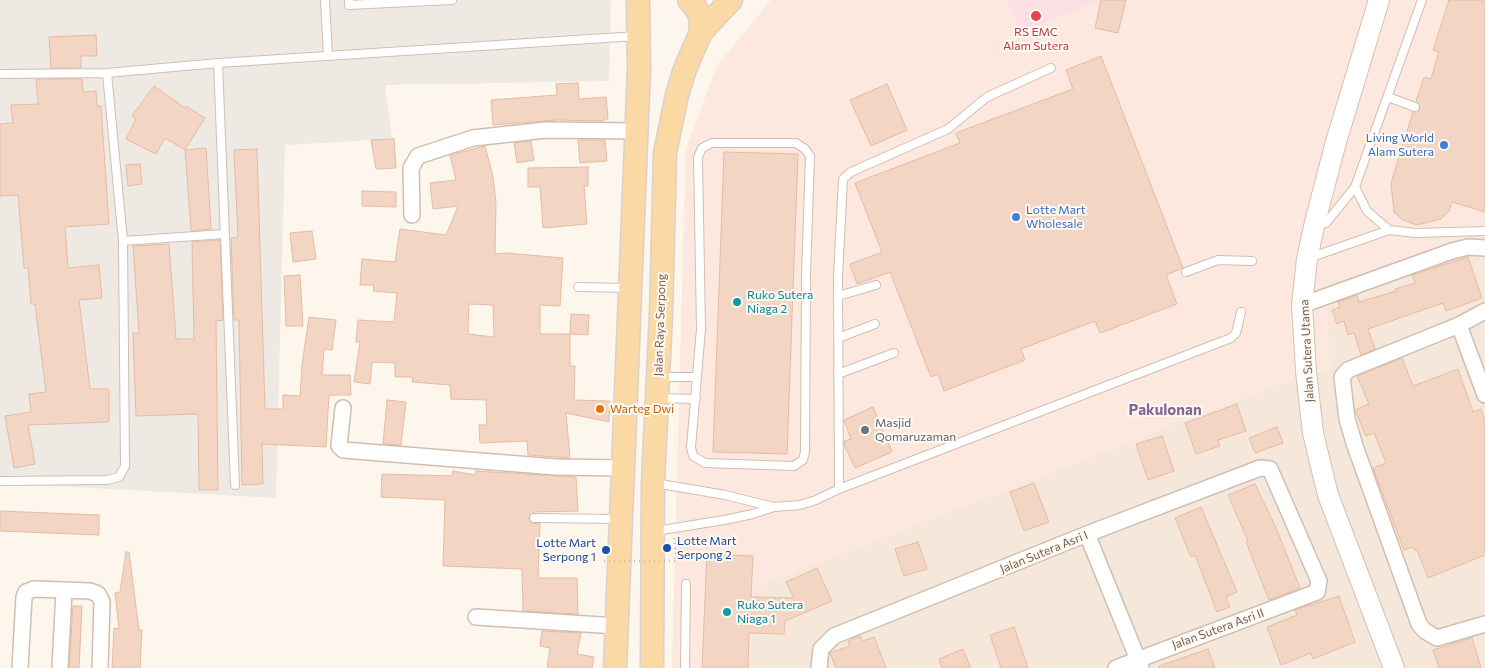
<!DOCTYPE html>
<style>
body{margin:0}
canvas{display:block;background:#fdf6ec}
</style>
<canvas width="1485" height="668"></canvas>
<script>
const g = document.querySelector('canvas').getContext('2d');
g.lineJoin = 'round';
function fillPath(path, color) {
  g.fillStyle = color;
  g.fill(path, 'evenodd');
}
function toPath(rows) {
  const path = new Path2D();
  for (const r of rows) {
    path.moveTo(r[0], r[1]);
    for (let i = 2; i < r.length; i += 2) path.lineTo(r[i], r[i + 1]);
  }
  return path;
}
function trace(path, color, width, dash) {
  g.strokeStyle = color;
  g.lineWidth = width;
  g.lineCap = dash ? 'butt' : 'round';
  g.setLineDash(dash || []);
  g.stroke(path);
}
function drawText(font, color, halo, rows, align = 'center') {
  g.font = font + ' Commissioner,sans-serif';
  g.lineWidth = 4;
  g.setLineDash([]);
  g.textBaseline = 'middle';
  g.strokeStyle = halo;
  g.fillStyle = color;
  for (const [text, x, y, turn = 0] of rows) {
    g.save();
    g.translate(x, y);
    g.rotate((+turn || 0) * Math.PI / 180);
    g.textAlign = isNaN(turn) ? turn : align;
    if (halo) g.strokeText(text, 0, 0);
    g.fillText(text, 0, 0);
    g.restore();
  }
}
fillPath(toPath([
 [771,0,1485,0,1485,668,672,668,686,150,717,66]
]), '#f5e8da');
fillPath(toPath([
 [771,0,1485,0,1485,243,1331,282,1326,298,1330,369,1277,385,754,588,751,668,672,668,686,150,717,66]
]), '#fde8e0');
fillPath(toPath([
 [0,0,611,0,609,81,385,85,392,139,285,145,276,498,0,483]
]), '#efe9e4');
fillPath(toPath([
 [1007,0,1098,0,1021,33]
]), '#fbdfe3');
const building = toPath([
 [1101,0,1126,0,1118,33,1095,28,1101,0],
 [1449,0,1485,0,1485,212,1452,202,1449,211,1441,219,1417,225,1403,220,1394,212,1391,183,1413,112,1418,112,1420,108,1416,101,1424,77,1431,79,1439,52,1433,50,1449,0],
 [96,35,97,56,81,56,81,68,51,68,49,37,96,35],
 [1101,56,1183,268,1166,275,1177,304,1100,333,1095,321,1021,349,1025,360,944,391,938,374,931,377,890,272,857,284,850,264,882,252,855,183,960,143,956,133,1073,89,1066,70,1101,56],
 [36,79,82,79,83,92,96,91,97,106,101,106,109,224,65,227,68,268,99,265,102,298,79,300,90,389,109,389,109,422,28,425,35,464,14,468,5,416,31,412,29,394,46,392,35,304,31,304,28,268,24,268,18,195,0,196,0,124,13,123,11,105,38,104,36,79],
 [578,83,579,99,606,97,608,119,604,119,604,121,557,120,493,125,491,100,557,95,556,84,578,83],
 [887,84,907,130,871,146,850,100,887,84],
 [154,86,185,108,186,106,205,118,185,150,206,148,211,229,192,231,191,229,185,150,165,138,156,154,126,139,136,119,132,116,154,86],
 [394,139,396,168,376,169,371,140,394,139],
 [578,140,605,140,607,161,580,163,578,140],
 [531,141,534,160,517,163,514,143,531,141],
 [485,146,493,177,496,202,495,254,507,253,563,258,560,306,540,305,540,334,570,334,570,366,575,366,574,400,610,401,609,422,566,413,570,458,528,455,527,441,480,443,479,425,487,425,486,400,451,399,450,385,412,382,413,377,395,377,395,363,372,362,370,384,354,382,360,342,356,342,358,320,394,322,397,293,373,291,374,285,360,285,362,259,395,262,400,229,446,235,458,206,433,209,430,183,456,180,450,155,485,146],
 [469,304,493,305,494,337,468,334,469,304],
 [257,149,265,409,283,409,283,395,300,396,302,365,309,317,336,320,332,350,324,349,322,375,350,375,351,395,329,395,326,447,262,444,263,484,242,485,239,320,234,320,231,238,238,237,234,150,257,149],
 [724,152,798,154,787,454,713,452,724,152],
 [140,164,142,184,128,186,126,165,140,164],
 [588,167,588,186,584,186,587,224,543,228,540,187,528,187,528,168,588,167],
 [362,191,396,192,396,207,362,206,362,191],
 [312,231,316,259,293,262,290,233,312,231],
 [220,240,223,320,216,321,218,490,199,490,198,414,136,416,133,333,139,333,133,246,169,244,176,339,194,339,192,242,220,240],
 [1468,257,1482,298,1446,311,1443,303,1368,329,1375,349,1361,355,1354,333,1348,335,1344,321,1337,324,1332,310,1340,307,1338,302,1357,295,1359,302,1396,291,1395,289,1415,283,1412,275,1468,257],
 [300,275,303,326,286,326,284,276,300,275],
 [571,314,589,315,588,335,570,334,571,314],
 [1402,358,1413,386,1458,369,1473,412,1481,409,1485,421,1485,555,1428,578,1417,550,1414,550,1413,547,1404,550,1373,468,1386,463,1374,433,1366,436,1355,410,1369,404,1357,376,1402,358],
 [387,400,406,402,401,445,383,444,387,400],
 [1237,404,1246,431,1218,440,1220,446,1196,454,1185,423,1237,404],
 [873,407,892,452,855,468,844,444,844,441,851,439,844,420,873,407],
 [1277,427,1283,443,1255,453,1249,438,1277,427],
 [1162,436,1174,471,1148,480,1136,444,1162,436],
 [453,471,475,475,476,471,576,477,578,511,534,512,528,518,532,523,540,524,538,578,577,578,578,614,523,611,522,569,443,566,445,500,381,497,382,474,452,476,453,471],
 [1034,483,1049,522,1024,531,1010,492,1034,483],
 [1255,484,1277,530,1300,588,1269,600,1246,542,1248,541,1228,495,1255,484],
 [1201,507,1237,592,1226,597,1230,607,1217,612,1195,555,1191,557,1175,518,1201,507],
 [0,511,99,515,99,535,0,531,0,511],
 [918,542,927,569,904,576,895,549,918,542],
 [126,552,129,552,139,630,142,630,140,668,112,668,114,628,119,629,115,593,120,592,126,552],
 [707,554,753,556,751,597,794,598,786,582,817,568,832,601,785,621,784,634,749,633,748,668,702,668,707,554],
 [1339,596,1355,642,1313,659,1311,653,1281,665,1267,627,1297,615,1295,610,1339,596],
 [73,606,82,606,79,668,69,668,73,606],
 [1014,627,1028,668,1001,668,990,635,1014,627],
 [542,631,581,633,577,654,594,657,592,668,547,668,550,648,540,646,542,631],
 [860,636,863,641,874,637,886,668,836,668,830,653,850,646,848,641,860,636],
 [1472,638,1481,668,1439,668,1433,650,1472,638],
 [963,649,971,668,942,668,939,659,963,649],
 [1208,649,1215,668,1159,668,1159,666,1208,649]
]);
fillPath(building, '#f3d5c3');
trace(building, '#e6bba3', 1);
const lane = toPath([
 [325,0,328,56],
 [349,0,349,5,452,0],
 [218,63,235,485],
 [0,74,107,73,218,63,637,36],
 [1388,97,1415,107],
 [712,143,796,143,805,149,810,156,806,274,805,452,803,460,794,466,705,463,693,456,691,447,701,329,698,157,702,148,712,143],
 [1355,187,1367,211,1389,230,1416,233,1485,231],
 [1316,226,1326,223,1355,187,1422,0],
 [123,241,224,234],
 [1309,258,1389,230],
 [1186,272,1218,260,1252,261],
 [578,287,629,288],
 [838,296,876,285],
 [838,338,875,324],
 [838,374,894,353],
 [660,377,697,377],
 [658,398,696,399],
 [0,481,107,480,119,477,125,466,123,241,107,73],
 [655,483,725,495,774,507],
 [839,489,838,276,843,179,851,172,948,129,987,97,1051,68],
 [534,518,620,519],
 [656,531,724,520,753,514,774,507,800,505,816,500,839,489,1231,338,1236,333,1241,312],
 [685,668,686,584]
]);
const street = toPath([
 [412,215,411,168,418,156,473,138,546,130,637,131],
 [1302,305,1452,251,1468,247,1485,248],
 [1485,311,1459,325,1348,370,1342,377,1347,419,1355,446,1419,624,1425,631,1437,638,1485,624],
 [1459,325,1485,395],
 [343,408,339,446,343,450,556,467,622,468],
 [1087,534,1141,667],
 [476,617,617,626],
 [20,668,24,597,26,592,34,589,90,591,98,594,102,602,100,668],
 [60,668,64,591],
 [819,668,821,649,834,636,1087,534,1260,468,1270,469,1319,581,1317,592,1116,668]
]);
const secondary = toPath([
 [1379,0,1336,142,1315,222,1307,259,1302,305,1306,371,1313,433,1328,495,1394,668]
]);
const primary = toPath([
 [689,0,694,5,700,16,701,32],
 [615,668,639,68,638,0],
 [652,668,653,482,661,315,665,153,677,95,685,69,701,32,731,0]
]);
trace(lane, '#d1beb0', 10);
trace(street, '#d1beb0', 18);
trace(secondary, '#d6c0b0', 22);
trace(primary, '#dad1cd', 25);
trace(toPath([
 [674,538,676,561]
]), '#d9b8a5', 2.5, [1, 4]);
trace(lane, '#fff', 8);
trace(street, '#fff', 15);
trace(secondary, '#fff', 20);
trace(primary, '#fbd9a5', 22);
trace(toPath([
 [604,561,676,561]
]), '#d9b8a5', 2.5, [1, 4]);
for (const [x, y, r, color] of [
 [1036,16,6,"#e0444e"],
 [1444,145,5,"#3f7fe0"],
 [1016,217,5,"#3f7fe0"],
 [737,302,5,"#0f9aa8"],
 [600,409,5,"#e8710a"],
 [865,430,5,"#6b7280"],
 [667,548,5,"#1a4fb4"],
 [606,550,5,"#1a4fb4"],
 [727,612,5,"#0f9aa8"]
]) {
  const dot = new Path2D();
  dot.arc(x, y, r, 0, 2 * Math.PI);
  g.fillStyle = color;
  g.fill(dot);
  trace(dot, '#fffaf3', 2);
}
drawText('12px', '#be3a42', '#fffaf3', [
 ["RS EMC",1036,32],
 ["Alam Sutera",1036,46]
]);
drawText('12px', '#366cbe', '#fffaf3', [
 ["Living World",1434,138],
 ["Alam Sutera",1434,152],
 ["Lotte Mart",1026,210,"left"],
 ["Wholesale",1026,224,"left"]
], 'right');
drawText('12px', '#0d838f', '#fffaf3', [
 ["Ruko Sutera",747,295],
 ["Niaga 2",747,309],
 ["Ruko Sutera",737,605],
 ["Niaga 1",737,619]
], 'left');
drawText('12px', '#7a5c4d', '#fffaf3', [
 ["Jalan Raya Serpong",660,325,-88],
 ["Jalan Sutera Utama",1307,351,-93],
 ["Jalan Sutera Asri I",1044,552,-22],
 ["Jalan Sutera Asri II",1218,629,-20]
]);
drawText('12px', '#c56008', '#fffaf3', [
 ["Warteg Dwi",610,409]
], 'left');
drawText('12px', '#5b616d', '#fffaf3', [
 ["Masjid",875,423],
 ["Qomaruzaman",875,437]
], 'left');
drawText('12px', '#164399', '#fffaf3', [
 ["Lotte Mart",677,541],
 ["Serpong 2",677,555],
 ["Lotte Mart",596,543,"right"],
 ["Serpong 1",596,557,"right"]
], 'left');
drawText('bold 15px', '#846695', '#fffaf3', [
 ["Pakulonan",1165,410]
]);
</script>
